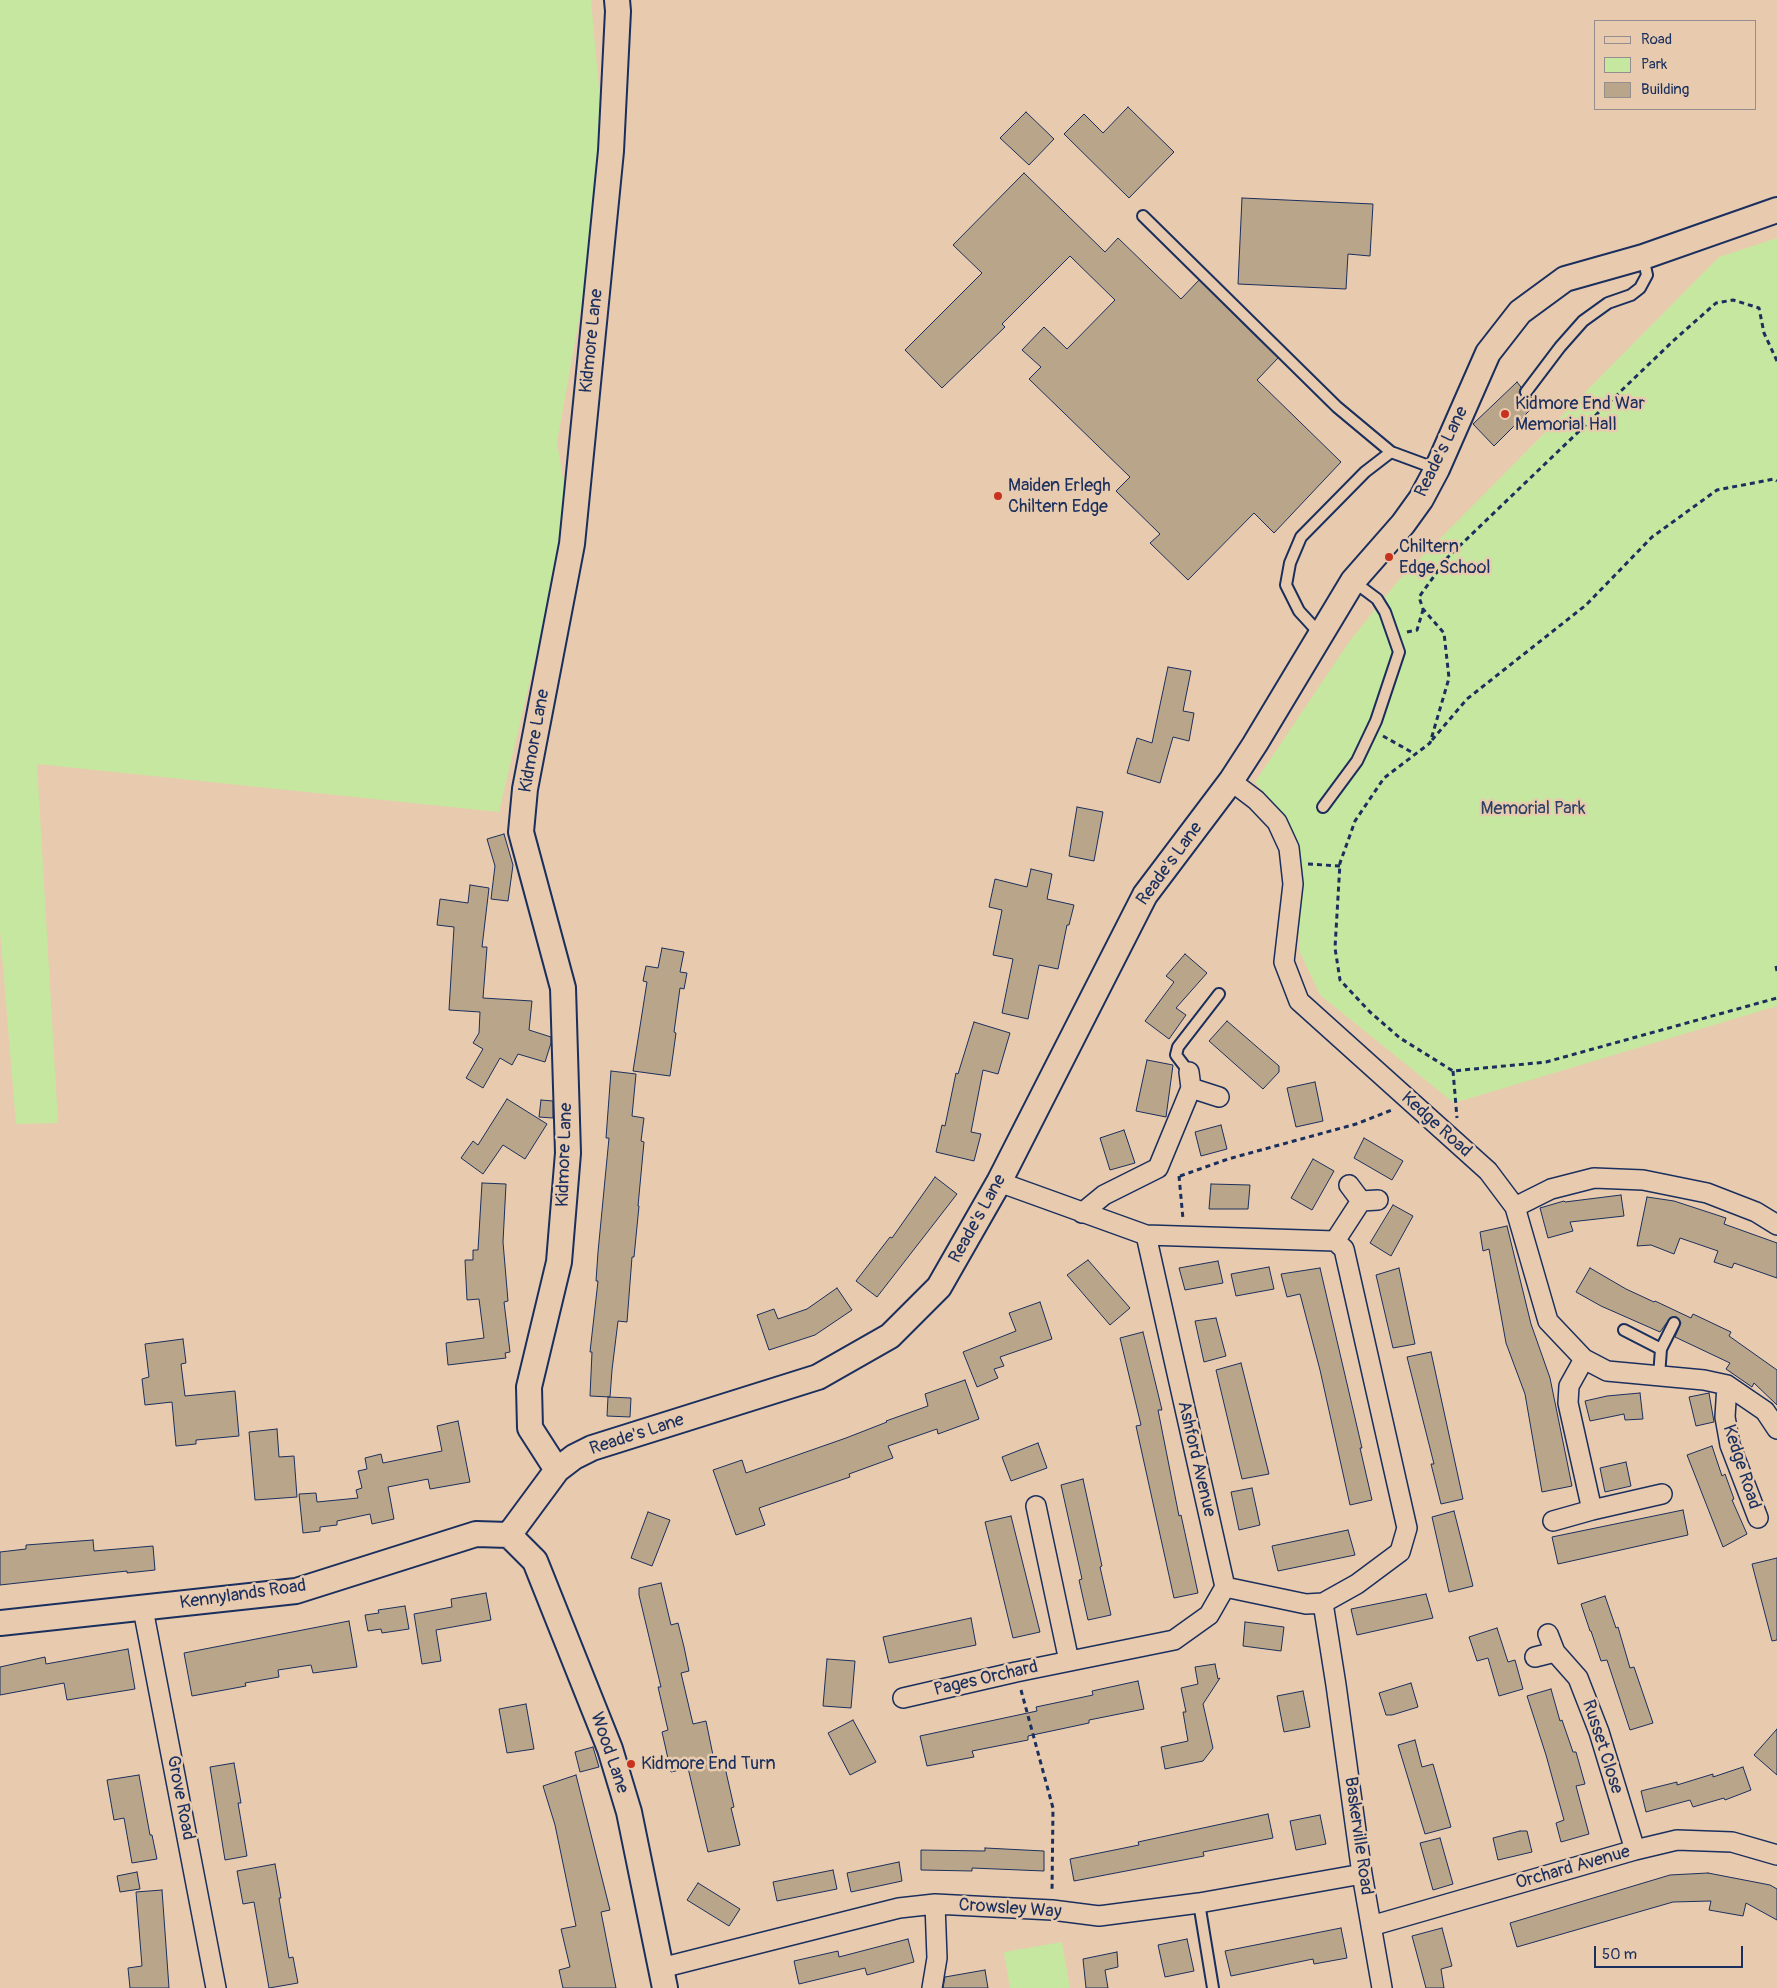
<!DOCTYPE html>
<style>
body{margin:0}
#map{position:relative;width:1777px;height:1988px;overflow:hidden;background:#e8cbae;font-family:Pangolin,sans-serif}
canvas{display:block}
.legend{position:absolute;left:1594px;top:20px;width:162px;height:90px;box-sizing:border-box;background:#e8cbae;border:1px solid #968d8e;margin:0;padding:6px 9px;list-style:none;font-size:15px;color:#1b2f5e}
.legend li{display:flex;align-items:center;gap:10px;height:25px}
.legend b{width:25px;border:1px solid #968d8e}
.scale{position:absolute;left:1594px;top:1946px;width:149px;height:22px;box-sizing:border-box;border:2px solid #1b2f5e;border-top:0;padding-left:6px;font-size:15px;line-height:18px;white-space:nowrap;color:#1b2f5e;-webkit-text-stroke:4px #e8cbae;paint-order:stroke}
</style>
<div id="map">
<canvas width="1777" height="1988"></canvas>
<ul class="legend">
<li><b style="height:6px;background:#e8cbae"></b>Road</li>
<li><b style="height:14px;background:#c6e79f"></b>Park</li>
<li><b style="height:14px;background:#b9a589"></b>Building</li>
</ul>
<div class="scale">50 m</div>
</div>
<script>
const g = document.querySelector('canvas').getContext('2d');
g.lineJoin = 'round';
function fillPath(path, color) {
  g.fillStyle = color;
  g.fill(path, 'evenodd');
}
function toPath(rows) {
  const path = new Path2D();
  for (const r of rows) {
    path.moveTo(r[0], r[1]);
    for (let i = 2; i < r.length; i += 2) path.lineTo(r[i], r[i + 1]);
  }
  return path;
}
function trace(path, color, width, dash) {
  g.strokeStyle = color;
  g.lineWidth = width;
  g.lineCap = dash ? 'butt' : 'round';
  g.setLineDash(dash || []);
  g.stroke(path);
}
function drawText(font, color, halo, rows, align = 'center') {
  g.font = font + ' Pangolin,sans-serif';
  g.lineWidth = 5;
  g.setLineDash([]);
  g.textBaseline = 'middle';
  g.strokeStyle = halo;
  g.fillStyle = color;
  for (const [text, x, y, turn = 0] of rows) {
    g.save();
    g.translate(x, y);
    g.rotate((+turn || 0) * Math.PI / 180);
    g.textAlign = isNaN(turn) ? turn : align;
    if (halo) g.strokeText(text, 0, 0);
    g.fillText(text, 0, 0);
    g.restore();
  }
}
fillPath(toPath([
 [0,0,591,0,600,100,593,242,557,442,569,515,499,812,37,764,58,1123,16,1124,0,930],
 [1777,238,1777,1006,1454,1103,1320,995,1300,952,1290,825,1255,782,1349,642,1397,582,1719,257],
 [1062,1942,1070,1988,1010,1988,1004,1952]
]), '#c6e79f');
const building = toPath([
 [1128,107,1174,152,1129,198,1064,134,1084,114,1103,133,1128,107],
 [1026,112,1054,139,1029,165,1000,138,1026,112],
 [1024,173,1105,252,1118,238,1181,299,1199,280,1278,358,1257,380,1341,462,1274,533,1254,513,1188,580,1150,543,1160,534,1116,491,1130,477,1029,379,1041,367,1022,350,1044,327,1067,349,1115,300,1070,256,1002,324,1005,327,942,388,905,350,982,273,953,245,1024,173],
 [1242,198,1373,204,1370,256,1348,254,1346,289,1238,284,1242,198],
 [1517,382,1521,387,1519,392,1522,397,1526,399,1531,397,1537,403,1494,446,1473,424,1517,382],
 [1168,667,1191,671,1183,711,1194,713,1189,741,1173,737,1160,783,1127,773,1137,738,1152,743,1168,667],
 [1077,807,1103,812,1094,861,1069,856,1077,807],
 [504,834,513,865,508,901,491,899,495,866,487,839,504,834],
 [1031,869,1052,874,1047,899,1074,905,1069,925,1067,925,1058,969,1039,965,1028,1019,1002,1013,1013,959,993,955,1002,910,989,907,995,879,1027,887,1031,869],
 [470,885,489,888,482,947,487,947,483,998,532,1001,529,1030,551,1037,551,1043,545,1062,518,1054,512,1065,500,1058,483,1088,466,1078,483,1049,473,1043,479,1033,480,1012,449,1010,454,927,437,925,440,899,468,903,470,885],
 [662,948,684,952,680,972,687,973,684,989,680,988,674,1032,676,1033,670,1076,633,1071,647,982,643,981,646,966,658,968,662,948],
 [1185,954,1207,973,1176,1008,1186,1015,1169,1039,1145,1021,1174,982,1166,976,1185,954],
 [1227,1021,1279,1066,1279,1072,1263,1089,1209,1041,1227,1021],
 [974,1022,1010,1033,998,1074,983,1070,971,1132,981,1134,974,1161,936,1152,942,1125,945,1126,956,1073,958,1074,974,1022],
 [1147,1060,1173,1065,1166,1117,1136,1111,1147,1060],
 [611,1071,636,1074,632,1116,644,1118,641,1141,644,1142,638,1206,639,1206,634,1257,632,1257,627,1322,618,1321,612,1370,610,1397,590,1396,592,1352,590,1352,598,1281,596,1281,598,1252,609,1138,606,1138,611,1071],
 [1315,1082,1323,1121,1296,1127,1287,1088,1315,1082],
 [507,1099,547,1124,525,1159,503,1145,483,1174,461,1158,473,1141,478,1145,507,1099],
 [541,1100,553,1101,553,1118,539,1117,541,1100],
 [1221,1125,1227,1149,1201,1156,1195,1132,1221,1125],
 [1124,1130,1135,1163,1110,1170,1100,1138,1124,1130],
 [1364,1138,1403,1161,1392,1180,1354,1158,1364,1138],
 [1313,1159,1334,1171,1312,1210,1291,1198,1313,1159],
 [935,1177,957,1194,877,1297,856,1281,890,1237,892,1238,935,1177],
 [482,1183,506,1184,503,1242,508,1301,504,1302,510,1352,505,1353,506,1358,448,1365,446,1343,484,1338,479,1299,467,1300,465,1260,473,1260,473,1250,478,1250,482,1183],
 [1211,1184,1250,1185,1248,1209,1209,1209,1211,1184],
 [1621,1195,1624,1216,1570,1222,1573,1231,1548,1238,1540,1208,1564,1201,1565,1202,1621,1195],
 [1647,1197,1674,1201,1726,1218,1724,1224,1777,1243,1777,1278,1734,1263,1732,1268,1714,1262,1718,1251,1680,1238,1674,1254,1651,1245,1637,1246,1647,1197],
 [1393,1205,1413,1216,1391,1256,1370,1243,1393,1205],
 [1507,1226,1531,1324,1550,1378,1572,1486,1542,1492,1525,1394,1506,1343,1489,1249,1483,1251,1480,1232,1507,1226],
 [1088,1260,1130,1308,1110,1325,1067,1275,1088,1260],
 [1218,1261,1223,1283,1185,1290,1179,1268,1218,1261],
 [1269,1267,1274,1289,1236,1296,1231,1274,1269,1267],
 [1320,1268,1362,1448,1360,1448,1372,1500,1350,1505,1320,1370,1300,1294,1287,1297,1281,1274,1320,1268],
 [1399,1268,1415,1344,1393,1348,1376,1275,1399,1268],
 [1590,1268,1626,1289,1654,1302,1655,1301,1691,1318,1693,1314,1731,1332,1729,1336,1777,1370,1777,1405,1754,1383,1752,1387,1726,1369,1730,1363,1675,1337,1681,1323,1677,1317,1670,1318,1660,1332,1601,1306,1576,1292,1590,1268],
 [837,1288,852,1310,815,1335,769,1350,757,1315,774,1309,778,1319,807,1309,837,1288],
 [1040,1302,1052,1339,1000,1357,1004,1366,994,1369,998,1378,977,1387,963,1352,1016,1331,1009,1313,1040,1302],
 [1216,1318,1226,1356,1204,1362,1195,1321,1216,1318],
 [1143,1332,1162,1410,1158,1410,1179,1516,1181,1515,1198,1593,1174,1598,1136,1426,1141,1425,1120,1338,1143,1332],
 [183,1339,186,1363,181,1364,185,1396,235,1391,239,1436,196,1440,196,1444,176,1446,172,1402,145,1405,142,1379,149,1377,145,1344,183,1339],
 [1431,1352,1463,1499,1441,1504,1431,1464,1434,1464,1407,1357,1431,1352],
 [1241,1363,1269,1474,1242,1479,1216,1370,1241,1363],
 [965,1380,979,1419,938,1434,937,1429,888,1446,893,1458,849,1474,850,1477,759,1508,765,1525,736,1535,713,1470,742,1460,746,1473,846,1438,887,1422,886,1421,928,1406,925,1394,965,1380],
 [1640,1393,1643,1419,1625,1420,1624,1414,1590,1421,1585,1401,1607,1396,1640,1393],
 [1709,1393,1714,1422,1696,1426,1689,1397,1709,1393],
 [608,1397,631,1398,630,1417,607,1416,608,1397],
 [458,1421,470,1482,430,1489,428,1479,388,1487,394,1519,372,1524,370,1514,337,1521,337,1525,320,1527,320,1531,303,1533,299,1494,316,1493,317,1502,358,1498,356,1490,362,1488,358,1471,367,1469,365,1458,381,1454,383,1463,442,1451,437,1426,458,1421],
 [277,1429,279,1457,294,1456,297,1497,255,1500,249,1432,277,1429],
 [1038,1443,1047,1468,1011,1481,1002,1457,1038,1443],
 [1712,1446,1722,1476,1725,1474,1734,1499,1732,1500,1747,1534,1723,1547,1687,1455,1712,1446],
 [1626,1462,1631,1486,1605,1492,1600,1468,1626,1462],
 [1083,1479,1102,1566,1100,1567,1111,1615,1088,1620,1079,1580,1082,1579,1061,1485,1083,1479],
 [1252,1488,1260,1525,1239,1530,1231,1492,1252,1488],
 [1683,1510,1688,1535,1558,1564,1552,1537,1683,1510],
 [1454,1511,1473,1586,1449,1592,1432,1517,1454,1511],
 [648,1512,670,1520,652,1566,631,1558,648,1512],
 [1011,1516,1040,1632,1013,1638,985,1522,1011,1516],
 [1348,1530,1355,1555,1278,1571,1272,1546,1348,1530],
 [93,1540,94,1551,153,1546,155,1570,127,1573,127,1571,0,1585,0,1552,26,1549,26,1545,93,1540],
 [1777,1558,1777,1640,1772,1641,1752,1564,1777,1558],
 [661,1583,671,1625,678,1623,684,1647,689,1671,681,1673,693,1724,706,1721,715,1765,724,1763,734,1807,731,1808,740,1845,708,1852,688,1768,671,1772,662,1732,668,1730,658,1687,661,1687,639,1595,639,1588,661,1583],
 [486,1593,491,1620,436,1630,441,1661,422,1664,414,1614,452,1607,451,1599,486,1593],
 [1426,1594,1433,1618,1357,1635,1351,1609,1426,1594],
 [1605,1596,1616,1628,1618,1627,1630,1668,1634,1667,1653,1723,1630,1730,1607,1660,1601,1661,1591,1631,1590,1631,1581,1604,1605,1596],
 [405,1606,409,1629,382,1633,381,1629,368,1631,365,1615,379,1613,378,1610,405,1606],
 [971,1618,976,1645,889,1663,883,1637,971,1618],
 [349,1621,357,1667,313,1673,311,1665,278,1670,279,1677,245,1683,246,1686,192,1696,184,1653,349,1621],
 [1245,1622,1284,1627,1281,1651,1243,1646,1245,1622],
 [1497,1628,1508,1662,1515,1660,1523,1689,1499,1696,1488,1658,1477,1661,1469,1637,1497,1628],
 [128,1649,135,1689,67,1700,64,1683,0,1695,0,1667,45,1657,46,1664,128,1649],
 [827,1659,855,1661,851,1708,823,1706,827,1659],
 [1215,1664,1218,1679,1220,1678,1203,1704,1213,1748,1203,1761,1165,1769,1161,1747,1188,1741,1183,1712,1186,1712,1181,1688,1198,1684,1195,1667,1215,1664],
 [1138,1681,1144,1709,1089,1720,1089,1723,1028,1736,1028,1740,972,1751,974,1757,927,1766,920,1736,1037,1711,1036,1707,1093,1695,1092,1691,1138,1681],
 [1411,1683,1418,1707,1392,1715,1386,1715,1379,1693,1411,1683],
 [1551,1689,1560,1721,1562,1720,1573,1752,1576,1752,1585,1784,1576,1786,1589,1834,1561,1842,1556,1823,1564,1820,1546,1755,1527,1696,1551,1689],
 [1303,1691,1310,1727,1284,1732,1277,1696,1303,1691],
 [526,1704,534,1749,507,1753,499,1709,526,1704],
 [853,1720,876,1762,850,1775,828,1733,853,1720],
 [1777,1729,1777,1775,1754,1755,1777,1729],
 [1415,1740,1422,1767,1433,1764,1451,1827,1425,1834,1398,1745,1415,1740],
 [593,1747,599,1767,580,1772,575,1752,593,1747],
 [234,1763,241,1803,238,1803,247,1856,225,1860,210,1767,234,1763],
 [1743,1767,1751,1790,1725,1800,1724,1798,1693,1807,1690,1800,1646,1812,1641,1791,1677,1782,1677,1785,1713,1774,1713,1777,1743,1767],
 [139,1775,150,1835,152,1835,157,1859,132,1863,124,1818,114,1820,107,1780,139,1775],
 [576,1775,610,1910,601,1912,616,1988,563,1988,559,1970,570,1967,561,1929,576,1926,555,1825,543,1786,576,1775],
 [1268,1814,1273,1838,1203,1852,1204,1856,1074,1881,1070,1859,1139,1845,1138,1842,1268,1814],
 [1320,1815,1326,1844,1296,1850,1290,1821,1320,1815],
 [1520,1831,1527,1831,1532,1852,1498,1860,1493,1838,1520,1831],
 [1440,1838,1453,1884,1433,1890,1420,1843,1440,1838],
 [985,1848,1044,1851,1044,1871,972,1868,972,1871,921,1870,921,1850,985,1851,985,1848],
 [899,1862,902,1881,851,1892,847,1873,899,1862],
 [275,1864,281,1898,279,1898,289,1958,293,1957,298,1983,269,1988,254,1902,243,1904,237,1871,275,1864],
 [833,1870,837,1889,777,1901,773,1882,833,1870],
 [137,1872,140,1889,120,1892,117,1876,137,1872],
 [1708,1873,1770,1885,1777,1889,1777,1920,1746,1903,1743,1916,1709,1910,1711,1901,1673,1902,1517,1947,1510,1923,1670,1875,1708,1873],
 [698,1883,740,1909,729,1926,687,1900,698,1883],
 [162,1890,169,1988,130,1988,128,1968,142,1966,136,1892,162,1890],
 [1341,1928,1347,1958,1314,1964,1313,1959,1231,1976,1225,1951,1341,1928],
 [1442,1928,1452,1966,1441,1969,1444,1988,1426,1988,1412,1936,1442,1928],
 [908,1939,914,1962,867,1975,865,1968,799,1984,794,1961,838,1951,839,1957,908,1939],
 [1187,1939,1194,1971,1165,1977,1158,1945,1187,1939],
 [1117,1952,1118,1967,1105,1970,1108,1988,1086,1988,1083,1959,1117,1952],
 [985,1970,988,1988,943,1988,945,1977,985,1970]
]);
fillPath(building, '#b9a589');
trace(building, '#1b2f5e', 1);
const service = toPath([
 [1143,216,1337,407,1391,452,1437,469],
 [1526,392,1560,347,1583,321,1608,303,1631,295,1640,288,1647,275,1643,257],
 [1321,635,1299,611,1286,585,1290,563,1301,537,1365,472,1391,452],
 [1323,807,1357,761,1376,721,1399,652,1385,612,1377,599,1353,581],
 [1189,1072,1176,1055,1178,1047,1219,994],
 [1624,1330,1661,1349],
 [1659,1376,1661,1349,1674,1323],
 [1199,1903,1213,1988]
]);
const minor = toPath([
 [1231,781,1256,800,1277,822,1289,848,1293,884,1284,962,1299,1001,1488,1171,1515,1207,1548,1321,1584,1359,1607,1371,1704,1380,1727,1385,1765,1411,1777,1429],
 [1191,1088,1219,1097],
 [999,1182,1146,1235,1335,1241,1361,1201],
 [1349,1185,1361,1201,1378,1200],
 [1515,1207,1551,1189,1594,1178,1643,1180,1707,1193,1756,1212,1777,1225],
 [1082,1213,1104,1195,1158,1168,1191,1088,1189,1072],
 [1146,1235,1225,1587],
 [1584,1359,1569,1386,1568,1403,1592,1510,1662,1494],
 [1727,1385,1725,1417,1730,1445,1758,1518],
 [1036,1506,1069,1661],
 [1553,1521,1592,1510],
 [1225,1587,1306,1604,1323,1603,1357,1584,1400,1552,1407,1528,1344,1249,1335,1241],
 [1323,1603,1336,1685,1362,1874,1382,1988],
 [143,1609,216,1988],
 [1548,1634,1555,1652,1578,1678,1599,1732,1635,1850],
 [1535,1657,1555,1652],
 [903,1698,1016,1672,1174,1640,1209,1615,1225,1587],
 [1371,1926,1635,1850,1677,1840,1732,1842,1777,1855],
 [661,1968,899,1908,935,1904,1052,1910,1099,1916,1199,1903,1362,1874],
 [932,1988,937,1958,935,1904]
]);
const tertiary = toPath([
 [557,1470,530,1428,529,1387,559,1262,568,1153,563,988,521,832,525,789,572,544,611,151,618,11,617,0],
 [509,1535,557,1470,574,1457,592,1448,818,1377,890,1336,939,1287,999,1182,1145,895,1231,781,1255,744,1353,581,1403,524,1421,499,1437,469,1488,353,1520,312,1565,279,1643,257,1777,210],
 [509,1535,535,1561,610,1749,629,1812,665,1988],
 [0,1623,296,1591,476,1534,509,1535]
]);
trace(service, '#1b2f5e', 14);
trace(minor, '#1b2f5e', 22);
trace(tertiary, '#1b2f5e', 28);
trace(toPath([
 [1777,361,1764,333,1759,308,1733,300,1716,303,1673,341,1448,557,1419,597,1423,609,1444,633,1449,678,1430,743,1384,778,1355,821,1340,863,1335,948,1340,980,1370,1012,1400,1038,1453,1071,1546,1062,1777,998],
 [1407,632,1417,630,1423,610],
 [1383,736,1415,754],
 [1432,740,1467,699,1586,605,1652,537,1717,490,1774,479,1777,481],
 [1308,864,1340,866],
 [1776,966,1777,971],
 [1453,1071,1457,1118],
 [1179,1176,1183,1219],
 [1180,1176,1228,1159,1356,1124,1392,1110],
 [1021,1690,1053,1808,1052,1892]
]), '#1b2f5e', 3, [5, 4]);
trace(service, '#e8cbae', 10);
trace(minor, '#e8cbae', 19);
trace(tertiary, '#e8cbae', 24);
for (const [x, y, r, color] of [
 [1505,414,5,"#c8321e"],
 [998,496,5,"#c8321e"],
 [1389,557,5,"#c8321e"],
 [631,1764,5,"#c8321e"]
]) {
  const dot = new Path2D();
  dot.arc(x, y, r, 0, 2 * Math.PI);
  g.fillStyle = color;
  g.fill(dot);
  trace(dot, '#e8cbae', 2);
}
drawText('18px', '#1b2f5e', '#e8cbae', [
 ["Kidmore Lane",592,341,-84],
 ["Reade's Lane",1442,452,-64],
 ["Kidmore Lane",535,741,-80],
 ["Reade's Lane",1170,864,-54],
 ["Kedge Road",1436,1125,42],
 ["Kidmore Lane",565,1155,-88],
 ["Reade's Lane",978,1219,-61],
 ["Reade's Lane",637,1435,-18],
 ["Ashford Avenue",1196,1459,77],
 ["Kedge Road",1741,1467,72],
 ["Kennylands Road",243,1595,-8],
 ["Pages Orchard",986,1679,-13],
 ["Russet Close",1602,1747,72],
 ["Wood Lane",609,1753,71],
 ["Grove Road",180,1798,79],
 ["Baskerville Road",1358,1836,82],
 ["Orchard Avenue",1573,1868,-16],
 ["Crowsley Way",1010,1909,4]
]);
drawText('18px', '#1b2f5e', '#e8cbae', [
 ["Kidmore End War",1515,404],
 ["Memorial Hall",1515,425],
 ["Maiden Erlegh",1008,486],
 ["Chiltern Edge",1008,507],
 ["Chiltern",1399,547],
 ["Edge School",1399,568],
 ["Kidmore End Turn",641,1764]
], 'left');
drawText('18px', '#2c4164', '#e8cbae', [
 ["Memorial Park",1533,809]
]);
</script>
